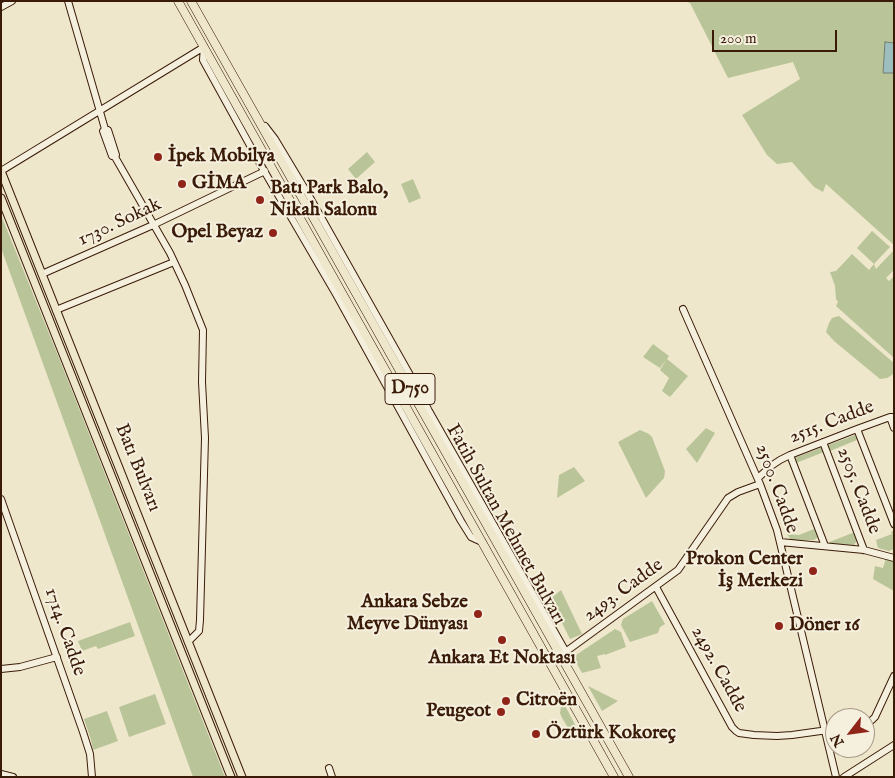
<!DOCTYPE html>
<meta charset="utf-8">
<style>
body{margin:0}
#map{position:relative;width:895px;height:778px;overflow:hidden;background:#efe7cc;font-family:"IM FELL English",serif}
canvas{display:block}
.frame{position:absolute;inset:0;border:2px solid #3a1b08;pointer-events:none}
.north{position:absolute;left:825px;top:708px;width:50px;height:50px;box-sizing:border-box;background:#f5efde;border:1px solid #aa9a88;border-radius:50%;rotate:240deg;font-size:14px;font-weight:700;line-height:20px;text-align:center;color:#3a1b08}
.north::after{content:'';display:block;margin:auto;width:18px;height:22px;background:#8f2418;clip-path:polygon(50% 0,100% 100%,50% 72%,0 100%)}
.scale{position:absolute;left:712px;top:30px;width:125px;height:22px;box-sizing:border-box;border:2px solid #3a1b08;border-top:0;padding-left:6px;font-size:15px;line-height:18px;white-space:nowrap;color:#3a1b08;-webkit-text-stroke:4px #f5efde;paint-order:stroke}
</style>
<div id="map">
<canvas width="895" height="778"></canvas>
<div class="frame"></div>
<div class="north">N</div>
<div class="scale">200 m</div>
</div>
<script>
const g = document.querySelector('canvas').getContext('2d');
g.lineJoin = 'round';
function fillPath(path, color) {
  g.fillStyle = color;
  g.fill(path, 'evenodd');
}
function toPath(rows) {
  const path = new Path2D();
  for (const r of rows) {
    path.moveTo(r[0], r[1]);
    for (let i = 2; i < r.length; i += 2) path.lineTo(r[i], r[i + 1]);
  }
  return path;
}
function trace(path, color, width, dash) {
  g.strokeStyle = color;
  g.lineWidth = width;
  g.lineCap = dash ? 'butt' : 'round';
  g.setLineDash(dash || []);
  g.stroke(path);
}
function drawText(font, color, halo, rows, align = 'center') {
  g.font = font + ' "IM FELL English",serif';
  g.lineWidth = 4;
  g.setLineDash([]);
  g.textBaseline = 'middle';
  g.strokeStyle = halo;
  g.fillStyle = color;
  for (const [text, x, y, turn = 0] of rows) {
    g.save();
    g.translate(x, y);
    g.rotate((+turn || 0) * Math.PI / 180);
    g.textAlign = isNaN(turn) ? turn : align;
    if (halo) g.strokeText(text, 0, 0);
    g.fillText(text, 0, 0);
    g.restore();
  }
}
fillPath(toPath([
 [685,1,894,1,894,245,826,184,823,192,814,187,792,162,777,164,767,155,742,115,800,79,793,62,728,78,690,3],
 [367,152,375,162,356,179,348,169],
 [413,179,421,198,409,203,401,184],
 [1,215,59,358,225,777,193,777,1,248],
 [872,231,890,247,874,264,876,269,894,250,894,270,886,278,889,281,894,276,894,358,836,306,838,302,836,299,835,286,830,272,836,271,852,254,869,270,874,264,857,248],
 [839,316,894,363,894,372,892,375,887,378,880,379,834,341,826,332,829,323,832,318],
 [653,344,669,356,667,359,688,376,670,397,662,391,669,378,660,370,666,360,660,368,643,357],
 [706,428,715,433,697,463,686,449],
 [640,430,649,434,652,437,665,471,664,478,646,498,618,442],
 [855,435,857,440,830,451,828,445],
 [823,447,824,452,796,463,794,458],
 [574,467,585,481,557,498,559,475],
 [814,529,817,536,817,538,814,540,791,540,787,534,799,535],
 [893,531,894,549,889,551,878,548,876,540,892,534,891,532],
 [855,532,858,539,854,545,827,543],
 [886,558,894,561,894,591,873,579,875,566,883,568],
 [561,590,582,634,570,639,550,599],
 [652,601,665,624,660,627,658,633,630,642,621,625,623,619],
 [130,622,135,636,98,649,96,646,82,651,78,641],
 [615,629,621,632,626,647,605,655,605,654,597,656,601,668,582,673,573,657],
 [588,686,618,701,602,711],
 [155,694,166,724,129,737,119,707],
 [562,700,580,734,573,733,570,731,562,718,560,713],
 [107,711,118,741,93,750,91,740,84,719]
]), '#b9c598');
const water = toPath([
 [885,42,894,43,894,73,883,73,885,42]
]);
fillPath(water, '#9cbebe');
trace(water, '#757d75', 1);
const secondary = toPath([
 [68,1,105,129,103,131,112,156,115,157,170,253,185,285,203,330,202,382,205,438,200,620,199,631,188,642],
 [1,7,12,1],
 [204,47,203,60,263,169,337,296,461,521,471,537,482,542],
 [265,126,275,139,308,194,410,375,429,411,566,652],
 [105,129,108,130,116,155,115,157],
 [1,171,204,47],
 [42,274,153,225,265,171],
 [683,309,760,484,777,530,836,777],
 [56,310,174,262],
 [890,417,894,428],
 [857,429,894,524],
 [823,442,864,550],
 [790,455,825,546],
 [758,478,771,466,780,460,790,455,857,429,890,417,894,417],
 [1,499,83,732,90,754,92,777],
 [780,542,864,550,894,558],
 [656,587,732,727,736,731,739,733,754,735,777,736,792,735,835,729],
 [564,653,678,570,728,498,738,492,760,484],
 [1,669,20,667,57,657],
 [865,724,872,720,875,717,894,676],
 [329,768,332,777],
 [1,774,13,777],
 [844,777,894,745]
]);
const primary = toPath([
 [1,171,242,777],
 [1,198,231,777]
]);
const highway = toPath([
 [178,1,614,777],
 [191,1,629,777]
]);
trace(secondary, '#3a1b08', 8);
trace(primary, '#3a1b08', 9);
trace(highway, '#3a1b08', 9);
trace(secondary, '#f5efde', 6);
trace(primary, '#efe7cc', 7);
trace(highway, '#efe7cc', 8);
for (const [x, y, r, color] of [
 [158,157,5,"#8f2418"],
 [182,184,5,"#8f2418"],
 [260,200,5,"#8f2418"],
 [273,233,5,"#8f2418"],
 [813,571,5,"#8f2418"],
 [478,614,5,"#8f2418"],
 [779,626,5,"#8f2418"],
 [502,640,5,"#8f2418"],
 [506,701,5,"#8f2418"],
 [501,712,5,"#8f2418"],
 [536,734,5,"#8f2418"]
]) {
  const dot = new Path2D();
  dot.arc(x, y, r, 0, 2 * Math.PI);
  g.fillStyle = color;
  g.fill(dot);
  trace(dot, '#f5efde', 2);
}
for (const [x, y, w] of [
 [410,389,50]
]) {
  const box = new Path2D();
  box.roundRect(x - w / 2, y - 15.5, w, 31, 4);
  g.fillStyle = '#f5efde';
  g.fill(box);
  trace(box, '#3a1b08', 1);
}
drawText('bold 18px', '#3a1b08', null, [
 ["D750",410,389]
]);
drawText('bold 19px', '#3a1b08', '#f5efde', [
 ["İpek Mobilya",168,157],
 ["GİMA",192,184],
 ["Batı Park Balo,",270,189],
 ["Nikah Salonu",270,211],
 ["Opel Beyaz",263,233,"right"],
 ["Prokon Center",803,560,"right"],
 ["İş Merkezi",803,582,"right"],
 ["Ankara Sebze",468,603,"right"],
 ["Meyve Dünyası",468,625,"right"],
 ["Döner 16",789,626],
 ["Ankara Et Noktası",502,659,"center"],
 ["Citroën",516,701],
 ["Peugeot",491,712,"right"],
 ["Öztürk Kokoreç",546,734]
], 'left');
drawText('19px', '#3a1b08', '#f5efde', [
 ["1730. Sokak",120,223,-25],
 ["2515. Cadde",832,423,-21],
 ["Batı Bulvarı",137,468,68],
 ["2500. Cadde",776,489,70],
 ["2505. Cadde",858,491,69],
 ["Fatih Sultan Mehmet Bulvarı",505,525,61],
 ["2493. Cadde",624,591,-36],
 ["1714. Cadde",64,632,71],
 ["2492. Cadde",718,670,61]
]);
</script>
